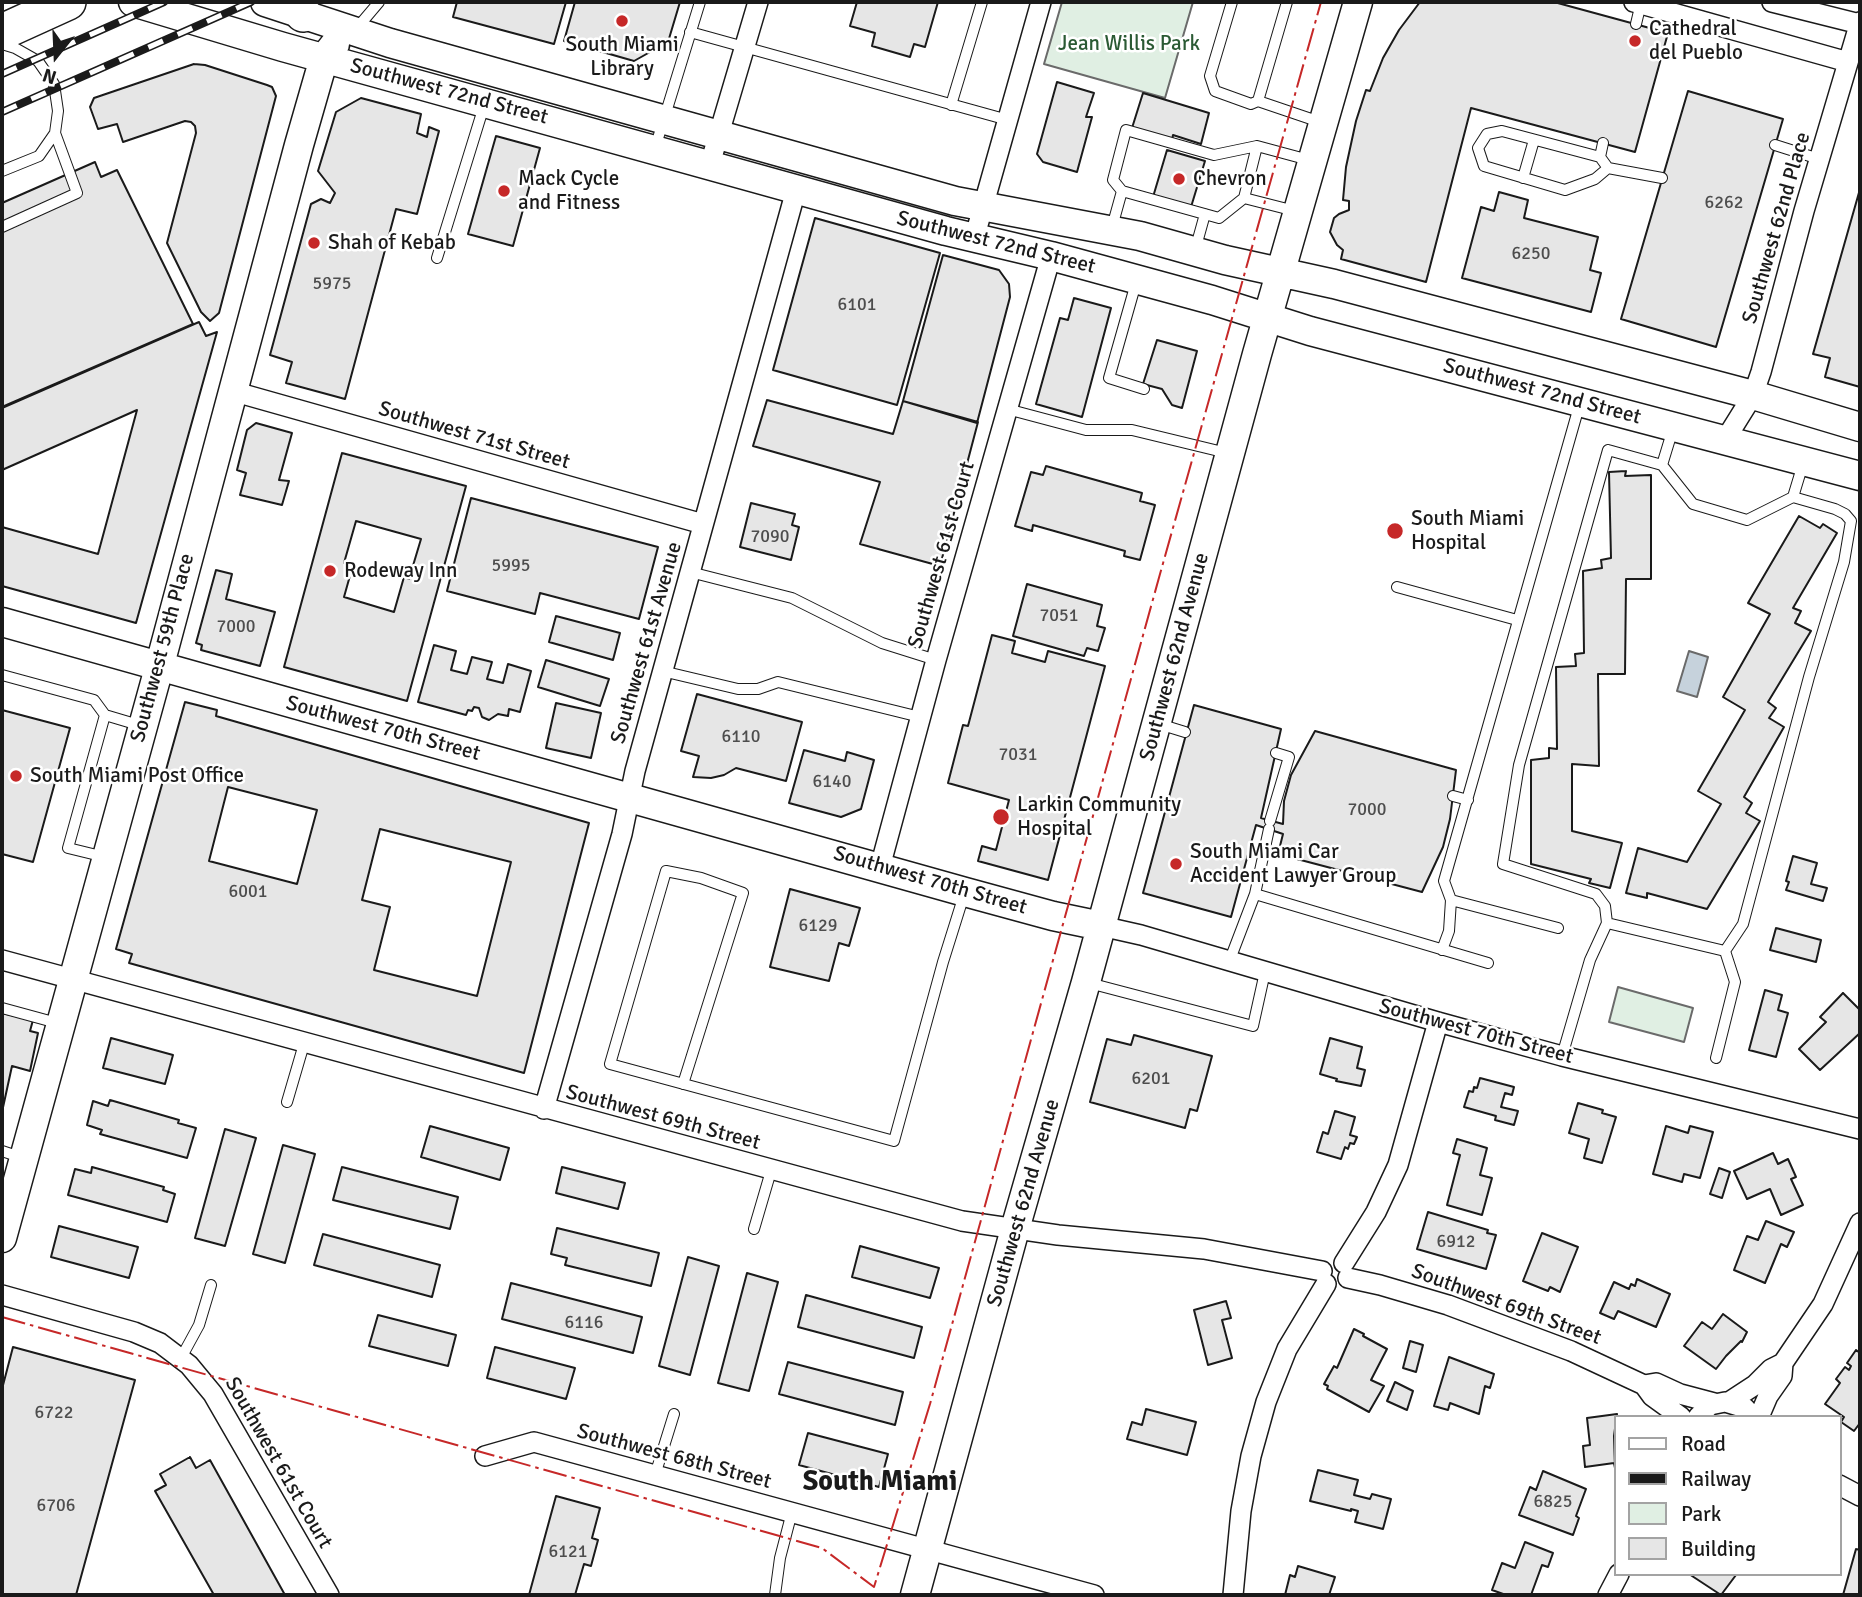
<!DOCTYPE html>
<style>
body{margin:0}
#map{position:relative;width:1862px;height:1597px;overflow:hidden;background:#fff;font-family:Signika,sans-serif}
canvas{display:block}
.frame{position:absolute;inset:0;border:4px solid #1a1a1a;pointer-events:none}
.legend{position:absolute;left:1614px;top:1415px;width:228px;height:161px;box-sizing:border-box;background:#fff;border:2px solid #a3a3a3;margin:0;padding:9px 12px;list-style:none;font-size:21px;color:#1a1a1a}
.legend li{display:flex;align-items:center;gap:14px;height:35px}
.legend b{width:35px;border:2px solid #a3a3a3}
.north{position:absolute;left:21px;top:21px;width:70px;height:70px;-webkit-text-stroke:5px #fff;paint-order:stroke;rotate:198deg;font-size:19px;font-weight:700;line-height:28px;text-align:center;color:#1a1a1a}
.north::after{content:'';display:block;margin:auto;width:24px;height:32px;background:#1a1a1a;clip-path:polygon(50% 0,100% 100%,50% 72%,0 100%)}
</style>
<div id="map">
<canvas width="1862" height="1597"></canvas>
<div class="frame"></div>
<ul class="legend">
<li><b style="height:9px;background:#fff"></b>Road</li>
<li><b style="height:9px;background:#1a1a1a"></b>Railway</li>
<li><b style="height:19px;background:#e0efe3"></b>Park</li>
<li><b style="height:19px;background:#e6e6e6"></b>Building</li>
</ul>
<div class="north">N</div>
</div>
<script>
const g = document.querySelector('canvas').getContext('2d');
g.lineJoin = 'round';
function fillPath(path, color) {
  g.fillStyle = color;
  g.fill(path, 'evenodd');
}
function toPath(rows) {
  const path = new Path2D();
  for (const r of rows) {
    path.moveTo(r[0], r[1]);
    for (let i = 2; i < r.length; i += 2) path.lineTo(r[i], r[i + 1]);
  }
  return path;
}
function trace(path, color, width, dash) {
  g.strokeStyle = color;
  g.lineWidth = width;
  g.lineCap = dash ? 'butt' : 'round';
  g.setLineDash(dash || []);
  g.stroke(path);
}
function drawText(font, color, halo, rows, align = 'center') {
  g.font = font + ' Signika,sans-serif';
  g.lineWidth = 5;
  g.setLineDash([]);
  g.textBaseline = 'middle';
  g.strokeStyle = halo;
  g.fillStyle = color;
  for (const [text, x, y, turn = 0] of rows) {
    g.save();
    g.translate(x, y);
    g.rotate((+turn || 0) * Math.PI / 180);
    g.textAlign = isNaN(turn) ? turn : align;
    if (halo) g.strokeText(text, 0, 0);
    g.fillText(text, 0, 0);
    g.restore();
  }
}
const green = toPath([
 [1062,2,1193,2,1165,98,1044,64,1062,2],
 [1618,987,1693,1008,1684,1042,1609,1022,1618,987]
]);
fillPath(green, '#e0efe3');
trace(green, '#6a6a6a', 2);
const water = toPath([
 [1689,651,1708,657,1697,697,1677,691,1689,651]
]);
fillPath(water, '#c6d2dc');
trace(water, '#6a6a6a', 2);
const building = toPath([
 [457,2,566,2,554,44,453,17,457,2],
 [575,2,680,2,668,42,634,61,564,41,575,2],
 [857,2,938,2,925,47,914,44,910,57,872,46,875,33,850,26,857,2],
 [1420,2,1554,2,1668,33,1635,152,1471,108,1426,282,1341,259,1343,250,1337,245,1330,232,1334,218,1339,214,1349,210,1349,201,1343,200,1346,167,1356,121,1366,90,1370,91,1383,58,1399,30,1420,2],
 [194,64,205,65,267,85,272,87,276,96,219,313,210,321,201,312,167,243,196,133,195,126,191,122,185,121,123,142,117,124,98,129,90,107,94,98,194,64],
 [1057,82,1094,93,1086,117,1092,117,1077,172,1043,162,1037,154,1057,82],
 [1688,91,1783,119,1716,347,1621,319,1688,91],
 [1143,93,1209,113,1201,144,1173,135,1172,140,1132,128,1143,93],
 [361,98,421,114,417,133,427,137,429,127,439,131,417,214,396,209,345,399,286,383,292,362,270,355,311,204,321,199,330,203,335,193,318,171,336,112,361,98],
 [496,136,540,148,513,246,468,234,496,136],
 [1167,150,1205,161,1191,207,1153,197,1167,150],
 [95,162,101,177,117,170,193,324,2,407,2,203,95,162],
 [1860,189,1860,387,1825,377,1830,358,1813,354,1860,189],
 [1499,192,1528,200,1524,218,1598,237,1590,270,1601,273,1591,312,1462,278,1481,207,1494,211,1499,192],
 [815,218,940,253,897,405,773,370,815,218],
 [943,255,999,270,1009,284,1010,297,977,423,903,401,943,255],
 [1074,298,1111,308,1082,417,1036,404,1060,318,1068,320,1074,298],
 [199,322,206,336,217,332,136,623,2,586,2,527,98,554,137,410,2,470,2,408,199,322],
 [1157,340,1197,351,1182,408,1172,405,1162,389,1143,384,1157,340],
 [767,400,893,434,903,401,978,422,940,566,860,544,880,482,753,446,767,400],
 [256,423,292,433,279,480,289,481,282,505,240,495,246,473,237,470,247,430,256,423],
 [342,453,466,486,407,701,284,667,342,453],
 [356,521,421,539,409,579,404,577,394,612,344,597,353,565,344,563,356,521],
 [1046,466,1142,493,1140,501,1155,505,1140,560,1124,556,1125,551,1033,525,1032,531,1015,526,1031,472,1043,475,1046,466],
 [1626,471,1625,476,1651,475,1651,579,1626,579,1625,674,1598,674,1599,766,1572,764,1572,831,1622,843,1610,888,1589,883,1591,879,1531,864,1531,760,1549,758,1549,748,1557,749,1556,667,1576,666,1575,654,1584,653,1583,571,1602,568,1601,560,1611,558,1609,472,1626,471],
 [471,498,658,547,639,619,540,593,535,614,447,591,471,498],
 [751,503,795,514,792,525,799,527,791,560,740,547,751,503],
 [1799,516,1820,528,1823,524,1837,533,1793,608,1801,611,1795,623,1811,631,1768,702,1776,708,1769,718,1784,727,1744,797,1752,803,1746,813,1760,821,1707,909,1647,893,1647,898,1626,893,1638,848,1687,862,1721,804,1698,791,1745,710,1723,697,1770,614,1748,603,1799,516],
 [216,570,232,574,226,599,275,612,260,666,201,650,202,645,196,643,216,570],
 [1027,584,1102,605,1097,626,1105,628,1098,651,1087,648,1084,656,1013,636,1027,584],
 [556,616,620,633,613,660,549,642,556,616],
 [992,635,1015,641,1012,653,1045,662,1048,651,1105,666,1048,880,978,861,982,846,996,850,1009,800,948,783,963,725,968,726,992,635],
 [434,645,456,651,451,670,467,674,472,657,492,662,487,679,503,683,508,664,531,671,520,712,509,709,508,716,498,714,489,720,482,717,479,708,474,707,472,711,468,710,466,715,418,702,434,645],
 [546,660,609,679,600,706,538,687,546,660],
 [697,694,802,722,786,781,736,768,724,775,711,778,693,777,699,756,681,751,697,694],
 [185,702,217,710,216,716,589,823,524,1073,129,963,132,954,116,949,185,702],
 [228,787,317,810,297,884,209,861,228,787],
 [380,829,511,862,477,996,374,970,390,907,362,900,380,829],
 [556,703,601,713,591,758,546,748,556,703],
 [1194,705,1281,729,1261,818,1283,824,1284,801,1291,775,1315,731,1456,770,1450,819,1443,847,1422,892,1278,854,1283,834,1256,825,1231,917,1143,893,1194,705],
 [2,710,70,728,33,862,2,854,2,710],
 [804,750,845,761,847,752,874,760,861,809,841,817,789,803,804,750],
 [1793,856,1817,863,1811,884,1827,888,1823,901,1786,890,1789,882,1786,881,1793,856],
 [790,889,860,908,849,946,839,943,829,981,770,967,790,889],
 [1776,928,1821,940,1816,962,1770,950,1776,928],
 [1765,990,1782,995,1778,1010,1788,1013,1776,1057,1749,1050,1765,990],
 [1843,993,1860,1010,1860,1033,1820,1070,1799,1049,1826,1022,1820,1017,1843,993],
 [2,1013,33,1020,30,1031,38,1033,30,1071,12,1066,2,1112,2,1013],
 [1134,1035,1212,1056,1197,1111,1190,1109,1185,1128,1090,1102,1107,1039,1131,1045,1134,1035],
 [111,1038,173,1055,165,1084,103,1068,111,1038],
 [1330,1038,1362,1047,1357,1068,1365,1070,1361,1086,1336,1081,1337,1079,1320,1074,1330,1038],
 [1480,1078,1514,1087,1512,1095,1505,1093,1501,1107,1518,1111,1514,1125,1495,1120,1496,1116,1464,1107,1469,1091,1473,1092,1474,1087,1477,1088,1480,1078],
 [110,1100,179,1120,178,1123,196,1128,187,1158,100,1134,102,1130,87,1125,93,1101,108,1106,110,1100],
 [1578,1103,1603,1110,1602,1113,1616,1117,1602,1163,1584,1158,1589,1139,1569,1133,1578,1103],
 [1335,1111,1355,1117,1350,1135,1357,1137,1354,1144,1350,1143,1348,1149,1345,1147,1341,1159,1317,1152,1323,1132,1328,1134,1335,1111],
 [430,1126,509,1148,500,1180,421,1157,430,1126],
 [1666,1126,1688,1133,1690,1126,1713,1132,1700,1178,1684,1174,1682,1182,1653,1174,1666,1126],
 [225,1129,256,1138,225,1246,195,1238,225,1129],
 [1457,1139,1487,1148,1480,1175,1492,1178,1482,1215,1447,1205,1460,1155,1453,1153,1457,1139],
 [283,1145,315,1154,285,1263,253,1254,283,1145],
 [1773,1153,1778,1164,1788,1159,1796,1177,1791,1179,1803,1205,1781,1215,1770,1189,1747,1199,1734,1171,1773,1153],
 [92,1167,164,1187,163,1190,175,1194,167,1222,68,1195,75,1169,91,1173,92,1167],
 [342,1167,458,1197,450,1229,333,1200,342,1167],
 [562,1167,625,1183,618,1209,556,1193,562,1167],
 [1719,1168,1730,1172,1722,1198,1710,1194,1719,1168],
 [1428,1212,1488,1230,1487,1233,1496,1235,1486,1269,1417,1249,1428,1212],
 [1766,1221,1794,1232,1787,1247,1781,1244,1765,1283,1734,1270,1747,1236,1758,1240,1766,1221],
 [59,1226,138,1247,129,1278,51,1257,59,1226],
 [557,1228,659,1253,651,1286,565,1265,567,1258,551,1254,557,1228],
 [1542,1233,1578,1247,1560,1292,1550,1287,1548,1291,1523,1281,1542,1233],
 [323,1234,440,1265,432,1297,314,1265,323,1234],
 [860,1246,939,1268,930,1298,852,1277,860,1246],
 [688,1257,719,1266,690,1375,659,1366,688,1257],
 [747,1273,778,1282,749,1391,718,1383,747,1273],
 [1637,1279,1670,1294,1656,1327,1618,1311,1614,1319,1600,1313,1614,1282,1629,1289,1631,1284,1635,1286,1637,1279],
 [511,1283,642,1317,633,1353,502,1319,511,1283],
 [806,1295,922,1327,914,1358,798,1327,806,1295],
 [1226,1301,1231,1318,1222,1320,1232,1358,1208,1365,1194,1310,1226,1301],
 [1723,1314,1747,1332,1742,1342,1741,1341,1726,1356,1716,1369,1684,1346,1702,1322,1712,1329,1723,1314],
 [378,1315,456,1335,448,1366,369,1346,378,1315],
 [1354,1329,1364,1334,1363,1336,1387,1349,1371,1380,1384,1386,1369,1412,1327,1389,1328,1386,1324,1384,1334,1366,1337,1368,1354,1329],
 [1410,1341,1423,1345,1416,1372,1403,1368,1410,1341],
 [13,1347,135,1380,76,1595,2,1595,2,1389,13,1347],
 [495,1347,575,1368,566,1399,487,1378,495,1347],
 [1856,1350,1860,1353,1860,1423,1854,1431,1841,1422,1844,1417,1825,1404,1840,1383,1836,1379,1845,1367,1849,1370,1851,1366,1847,1363,1856,1350],
 [1449,1357,1494,1374,1490,1388,1485,1386,1479,1414,1450,1403,1448,1410,1434,1406,1449,1357],
 [788,1362,903,1392,895,1425,779,1394,788,1362],
 [1395,1382,1413,1391,1407,1410,1387,1401,1395,1382],
 [1146,1409,1196,1422,1187,1455,1127,1439,1132,1422,1142,1425,1146,1409],
 [1617,1414,1614,1436,1615,1468,1614,1463,1585,1467,1583,1446,1590,1445,1587,1418,1617,1414],
 [808,1433,888,1454,879,1487,799,1465,808,1433],
 [190,1457,196,1468,210,1460,285,1595,214,1595,155,1491,166,1485,160,1474,190,1457],
 [1318,1470,1358,1480,1354,1495,1370,1499,1372,1494,1391,1499,1383,1529,1355,1522,1358,1511,1351,1509,1351,1511,1310,1501,1318,1470],
 [1543,1471,1586,1489,1576,1516,1579,1518,1573,1535,1519,1515,1530,1487,1536,1490,1543,1471],
 [556,1496,600,1508,592,1538,598,1540,591,1566,584,1564,575,1595,529,1595,556,1496],
 [1525,1542,1553,1553,1548,1567,1542,1565,1531,1595,1506,1595,1492,1590,1502,1563,1515,1568,1525,1542],
 [1856,1549,1860,1550,1860,1595,1843,1595,1856,1549],
 [1298,1566,1335,1577,1329,1595,1285,1595,1290,1575,1295,1577,1298,1566],
 [1689,1574,1736,1574,1736,1575,1721,1595,1689,1574]
]);
fillPath(building, '#e6e6e6');
trace(building, '#1a1a1a', 2);
const lane = toPath([
 [1232,2,1210,76,1215,91,1251,104,1258,101,1320,122],
 [1636,24,1641,3],
 [357,28,379,2],
 [690,32,1008,120],
 [2,44,15,48,38,61,54,84,58,111,55,133,77,193,2,227],
 [1258,101,1287,2],
 [951,105,982,2],
 [1775,145,1819,159],
 [655,148,700,2],
 [1600,157,1603,143],
 [1608,168,1595,179,1565,190,1484,166,1478,148,1487,134,1502,131,1600,157,1608,168,1662,178],
 [2,171,39,156,55,133],
 [1523,178,1534,140],
 [1244,198,1257,146],
 [1295,211,1244,198,1219,218,1122,191,1113,180,1126,130,1214,155,1257,146,1309,160],
 [1112,227,1122,191],
 [1195,250,1205,214],
 [437,258,484,106],
 [1136,283,1109,378,1144,389],
 [1007,409,1086,430,1132,430,1227,453],
 [1608,450,1662,465,1693,504,1747,520,1793,497,1835,509,1845,514,1851,521,1844,562,1809,677,1743,924,1725,951,1607,923,1605,906,1596,894,1503,864,1519,765,1608,450],
 [1662,465,1673,429],
 [1793,497,1803,464],
 [690,572,792,598,882,643,936,660],
 [1397,587,1517,620],
 [662,671,738,689,758,689,778,682,920,717],
 [2,675,94,700,105,715,68,848,105,857],
 [105,715,142,726],
 [1159,724,1185,732],
 [1453,796,1468,800],
 [1270,821,1289,757,1276,753],
 [1255,894,1269,829],
 [1451,900,1558,928],
 [1442,950,1449,931,1451,900,1444,881,1580,403],
 [1229,962,1255,894,1488,963],
 [1089,983,1253,1026,1265,972],
 [2,1008,57,1023],
 [1562,1056,1590,960,1607,923],
 [1716,1058,1735,982,1725,951],
 [683,1084,743,893,701,878,666,871,610,1064,894,1141,943,962,964,895],
 [287,1102,304,1044],
 [2,1151,20,1157],
 [754,1229,771,1171],
 [181,1358,199,1325,211,1285],
 [655,1475,674,1414],
 [775,1595,780,1558,792,1512]
]);
const street = toPath([
 [1634,2,1848,62],
 [1772,2,1860,24],
 [710,164,758,2],
 [974,239,1041,2],
 [232,391,703,524],
 [1725,440,1753,395,1761,372,1804,211,1860,22],
 [880,867,936,660,1051,256],
 [1101,926,1141,935,1438,1022,1562,1056,1860,1129],
 [2,960,962,1221,1058,1235,1204,1249,1322,1271],
 [544,1109,622,834,635,771,796,190],
 [1344,1263,1376,1212,1398,1165,1438,1022],
 [1348,1278,1380,1285,1448,1305,1571,1351,1644,1385,1652,1396,1681,1417],
 [2,1295,134,1332,160,1343,189,1365,213,1394,329,1595],
 [1644,1385,1656,1383,1680,1394,1714,1403],
 [1729,1402,1755,1385,1771,1369,1783,1363],
 [1698,1417,1710,1405,1725,1402,1745,1408,1753,1417],
 [1759,1417,1768,1396,1782,1376,1783,1363,1823,1304,1860,1223],
 [485,1456,534,1442,1094,1595],
 [1839,1485,1860,1496],
 [1233,1595,1241,1511,1251,1456,1266,1402,1287,1349,1326,1284],
 [1608,1595,1619,1574]
]);
const secondary = toPath([
 [133,2,283,47,946,231,1051,256,1212,300,1310,331,1860,476],
 [265,2,390,43,955,201,1140,236,1225,260,1334,284,1753,395,1860,427],
 [2,622,965,892,1053,916,1101,926],
 [2,1238,159,668,299,145,324,58,335,44],
 [915,1595,1015,1229,1086,982,1257,354,1358,2]
]);
const highway = toPath([
 [297,2,303,14],
 [2,32,68,2]
]);
trace(lane, '#1a1a1a', 12);
trace(street, '#1a1a1a', 22);
trace(secondary, '#1a1a1a', 31);
trace(highway, '#1a1a1a', 38);
trace(lane, '#fff', 10);
trace(street, '#fff', 19);
trace(secondary, '#fff', 28);
trace(highway, '#fff', 35);
const rail = toPath([
 [2,74,164,2],
 [2,112,251,2]
]);
trace(rail, '#1a1a1a', 8);
trace(rail, '#fff', 5, [16]);
trace(toPath([
 [2,1317,822,1548,874,1587,930,1404,1160,574,1321,2]
]), '#c62828', 2, [24, 5, 3.5, 5]);
for (const [x, y, r, color] of [
 [622,21,7,"#c62828"],
 [1635,41,7,"#c62828"],
 [1179,179,7,"#c62828"],
 [504,191,7,"#c62828"],
 [314,243,7,"#c62828"],
 [1395,531,9,"#c62828"],
 [330,571,7,"#c62828"],
 [16,776,7,"#c62828"],
 [1001,817,9,"#c62828"],
 [1176,864,7,"#c62828"]
]) {
  const dot = new Path2D();
  dot.arc(x, y, r, 0, 2 * Math.PI);
  g.fillStyle = color;
  g.fill(dot);
  trace(dot, '#fff', 2.5);
}
drawText('18px', '#4d4d4d', null, [
 ["6262",1724,203],
 ["6250",1531,254],
 ["5975",332,284],
 ["6101",857,305],
 ["7090",770,537],
 ["5995",511,566],
 ["7051",1059,616],
 ["7000",236,627],
 ["6110",741,737],
 ["7031",1018,755],
 ["6140",832,782],
 ["7000",1367,810],
 ["6001",248,892],
 ["6129",818,926],
 ["6201",1151,1079],
 ["6912",1456,1242],
 ["6116",584,1323],
 ["6722",54,1413],
 ["6825",1553,1502],
 ["6706",56,1506],
 ["6121",568,1552]
]);
drawText('21px', '#1a1a1a', '#fff', [
 ["Cathedral",1649,29],
 ["del Pueblo",1649,53],
 ["South Miami",622,45,"center"],
 ["Library",622,69,"center"],
 ["Mack Cycle",518,179],
 ["and Fitness",518,203],
 ["Chevron",1193,179],
 ["Shah of Kebab",328,243],
 ["South Miami",1411,519],
 ["Hospital",1411,543],
 ["Rodeway Inn",344,571],
 ["South Miami Post Office",30,776],
 ["Larkin Community",1017,805],
 ["Hospital",1017,829],
 ["South Miami Car",1190,852],
 ["Accident Lawyer Group",1190,876]
], 'left');
drawText('21px', '#2b5a34', '#fff', [
 ["Jean Willis Park",1129,44]
]);
drawText('21px', '#1a1a1a', '#fff', [
 ["Southwest 72nd Street",449,92,15],
 ["Southwest 62nd Place",1777,228,-74],
 ["Southwest 72nd Street",996,243,14],
 ["Southwest 72nd Street",1542,392,15],
 ["Southwest 71st Street",474,436,16],
 ["Southwest 61st Court",942,555,-74],
 ["Southwest 61st Avenue",647,643,-74],
 ["Southwest 59th Place",163,648,-75],
 ["Southwest 62nd Avenue",1175,657,-75],
 ["Southwest 70th Street",383,729,15],
 ["Southwest 70th Street",930,881,16],
 ["Southwest 70th Street",1476,1032,15],
 ["Southwest 69th Street",663,1118,15],
 ["Southwest 62nd Avenue",1024,1203,-74],
 ["Southwest 69th Street",1506,1305,20],
 ["Southwest 68th Street",674,1457,15],
 ["Southwest 61st Court",278,1463,60]
]);
drawText('bold 28px', '#1a1a1a', '#fff', [
 ["South Miami",880,1483]
]);
</script>
